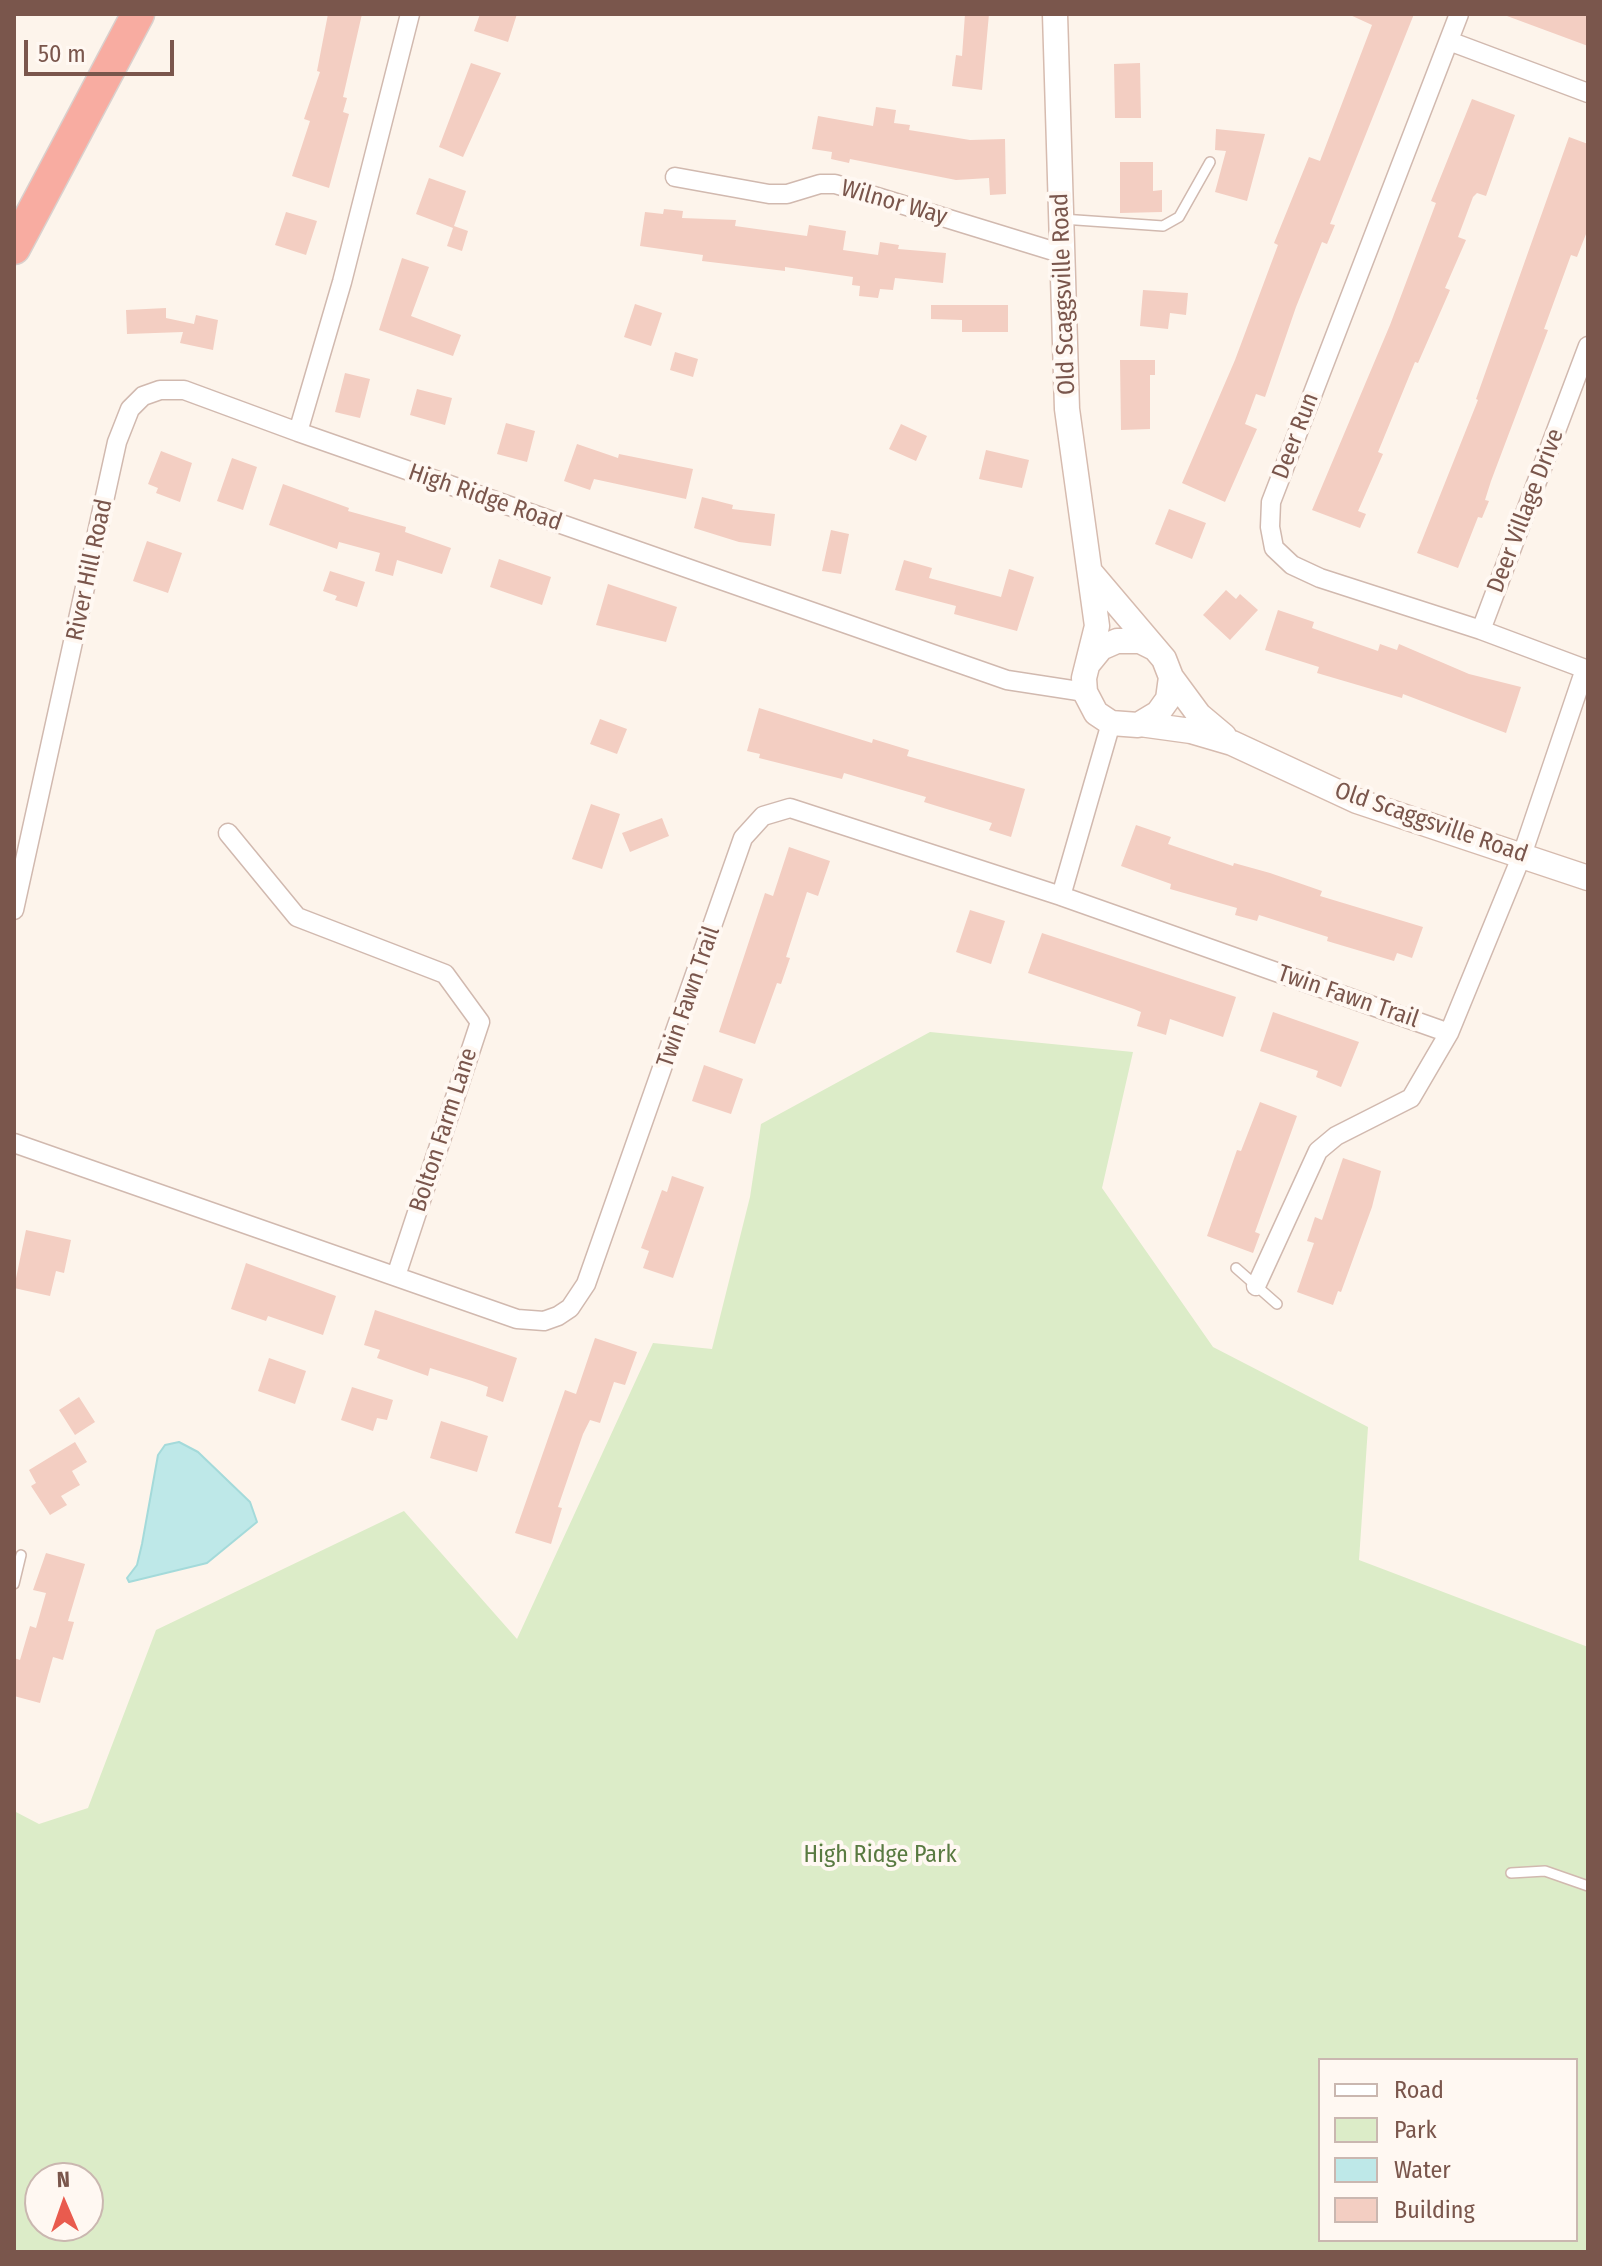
<!DOCTYPE html>
<style>
body{margin:0}
#map{position:relative;width:1602px;height:2266px;overflow:hidden;background:#fdf4eb;font-family:"Fira Sans Condensed",sans-serif}
canvas{display:block}
.frame{position:absolute;inset:0;border:16px solid #7a564c;pointer-events:none}
.legend{position:absolute;left:1318px;top:2058px;width:260px;height:184px;box-sizing:border-box;background:#fff8f2;border:2px solid #cab7b0;margin:0;padding:10px 14px;list-style:none;font-size:24px;color:#7a564c}
.legend li{display:flex;align-items:center;gap:16px;height:40px}
.legend b{width:40px;border:2px solid #cab7b0}
.north{position:absolute;left:24px;top:2162px;width:80px;height:80px;box-sizing:border-box;background:#fff8f2;border:2px solid #cab7b0;border-radius:50%;rotate:358deg;font-size:22px;font-weight:700;line-height:32px;text-align:center;color:#7a564c}
.north::after{content:'';display:block;margin:auto;width:28px;height:36px;background:#e95b4e;clip-path:polygon(50% 0,100% 100%,50% 72%,0 100%)}
.scale{position:absolute;left:24px;top:40px;width:150px;height:36px;box-sizing:border-box;border:4px solid #7a564c;border-top:0;padding-left:10px;font-size:24px;line-height:28px;white-space:nowrap;color:#7a564c;-webkit-text-stroke:6px #fff8f2;paint-order:stroke}
</style>
<div id="map">
<canvas width="1602" height="2266"></canvas>
<div class="frame"></div>
<ul class="legend">
<li><b style="height:10px;background:#fff"></b>Road</li>
<li><b style="height:22px;background:#dcecc8"></b>Park</li>
<li><b style="height:22px;background:#bee8e8"></b>Water</li>
<li><b style="height:22px;background:#f3cec2"></b>Building</li>
</ul>
<div class="north">N</div>
<div class="scale">50 m</div>
</div>
<script>
const g = document.querySelector('canvas').getContext('2d');
g.lineJoin = 'round';
function fillPath(path, color) {
  g.fillStyle = color;
  g.fill(path, 'evenodd');
}
function toPath(rows) {
  const path = new Path2D();
  for (const r of rows) {
    path.moveTo(r[0], r[1]);
    for (let i = 2; i < r.length; i += 2) path.lineTo(r[i], r[i + 1]);
  }
  return path;
}
function trace(path, color, width, dash) {
  g.strokeStyle = color;
  g.lineWidth = width;
  g.lineCap = dash ? 'butt' : 'round';
  g.setLineDash(dash || []);
  g.stroke(path);
}
function drawText(font, color, halo, rows, align = 'center') {
  g.font = font + ' "Fira Sans Condensed",sans-serif';
  g.lineWidth = 8;
  g.setLineDash([]);
  g.textBaseline = 'middle';
  g.strokeStyle = halo;
  g.fillStyle = color;
  for (const [text, x, y, turn = 0] of rows) {
    g.save();
    g.translate(x, y);
    g.rotate((+turn || 0) * Math.PI / 180);
    g.textAlign = isNaN(turn) ? turn : align;
    if (halo) g.strokeText(text, 0, 0);
    g.fillText(text, 0, 0);
    g.restore();
  }
}
fillPath(toPath([
 [930,1032,1133,1052,1102,1188,1213,1347,1368,1427,1359,1560,1588,1647,1588,2252,14,2252,14,1811,39,1824,88,1808,156,1630,404,1511,517,1639,653,1343,712,1349,750,1197,761,1124],
 [1320,2060,1576,2060,1576,2240,1320,2240],
 [40,2178,88,2178,88,2226,40,2226]
]), '#dcecc8');
const water = toPath([
 [179,1442,198,1452,250,1502,257,1522,207,1563,129,1582,127,1578,137,1565,142,1544,158,1455,165,1445,179,1442]
]);
fillPath(water, '#bee8e8');
trace(water, '#a4dada', 2);
fillPath(toPath([
 [328,14,362,14,343,97,347,98,343,112,349,114,329,188,292,176,310,121,304,119,320,72,317,71],
 [480,14,517,14,508,42,474,31],
 [965,14,989,14,982,90,952,86,956,55,962,56],
 [1348,14,1414,14,1330,224,1335,225,1327,244,1322,242,1296,307,1265,397,1256,394,1245,424,1257,429,1225,502,1182,483,1235,360,1278,245,1274,243,1309,157,1320,161,1372,25],
 [1507,14,1588,14,1588,46,1507,16],
 [471,63,501,73,463,157,439,147],
 [1140,63,1141,118,1115,118,1114,64],
 [1472,99,1515,115,1486,196,1477,193,1473,197,1458,237,1466,240,1445,288,1450,290,1418,363,1415,362,1378,452,1383,454,1358,511,1366,514,1360,528,1312,510,1390,325,1436,203,1431,201],
 [876,107,896,110,894,123,910,125,909,130,970,140,1005,139,1006,194,990,195,989,178,956,180,850,159,849,163,831,159,832,152,812,149,818,116,873,126],
 [1216,129,1265,134,1247,201,1215,192,1226,151,1215,150],
 [1569,137,1588,144,1588,229,1577,257,1571,255,1544,329,1548,330,1491,481,1485,500,1489,501,1482,518,1478,517,1458,568,1417,553,1478,400,1476,399],
 [1120,162,1153,162,1153,191,1162,190,1162,212,1120,213],
 [429,178,466,191,454,226,468,231,462,251,447,246,453,228,416,214],
 [664,209,683,211,682,218,736,220,735,226,807,236,809,225,846,231,843,250,878,255,880,242,899,245,898,249,946,253,943,283,895,278,893,290,880,289,878,298,859,296,860,286,852,285,853,277,785,267,785,271,702,261,703,255,640,246,645,212,663,214],
 [286,212,317,221,306,255,275,245],
 [402,258,429,267,411,316,461,335,453,356,379,330],
 [1143,290,1188,293,1186,315,1170,313,1168,329,1140,326],
 [635,304,662,313,651,346,624,337],
 [931,305,1008,305,1008,332,962,332,962,320,931,319],
 [166,308,166,318,194,324,196,315,218,320,213,350,180,343,183,332,127,334,126,310],
 [675,352,698,359,693,377,670,370],
 [1120,360,1155,360,1155,375,1150,375,1150,429,1121,430],
 [345,373,370,379,360,418,335,412],
 [417,389,452,398,445,425,410,415],
 [506,423,535,431,527,462,497,454],
 [901,424,927,436,916,461,889,449],
 [577,444,618,458,619,454,693,469,686,499,594,479,590,490,564,481],
 [986,450,1029,460,1022,488,979,479],
 [161,451,192,463,180,502,156,493,158,488,148,484],
 [232,458,257,467,243,510,217,501],
 [283,484,349,508,348,511,406,527,405,532,451,548,442,574,397,560,393,576,375,571,380,553,339,542,337,549,269,525],
 [702,497,733,505,732,509,775,514,771,546,739,542,694,528],
 [1169,509,1206,523,1192,559,1155,544],
 [831,530,849,534,841,574,822,571],
 [147,541,182,553,168,593,133,581],
 [499,559,551,577,542,605,490,587],
 [904,560,932,568,929,578,1001,597,1009,569,1034,577,1017,631,954,614,956,606,895,590],
 [330,571,365,582,357,607,335,600,337,596,323,591],
 [608,584,677,607,666,642,596,625],
 [1226,590,1236,599,1240,594,1258,610,1230,640,1203,615],
 [1278,610,1314,622,1312,628,1378,651,1380,644,1397,650,1399,644,1469,674,1521,687,1506,733,1403,694,1402,698,1317,673,1319,667,1265,650],
 [759,708,872,743,873,739,909,750,907,756,1025,789,1011,837,989,830,992,823,924,802,926,797,844,773,842,779,759,758,760,754,747,751],
 [600,719,627,729,617,754,590,744],
 [591,804,620,814,602,869,572,859],
 [662,818,669,836,630,852,622,833],
 [1136,825,1171,837,1168,844,1233,866,1234,863,1270,873,1322,891,1320,896,1423,927,1412,958,1397,953,1394,961,1327,941,1328,937,1259,915,1257,921,1235,915,1237,908,1170,889,1171,884,1121,866],
 [789,847,830,861,818,896,807,892,786,957,790,958,781,984,777,983,755,1044,719,1032,765,893,773,896],
 [970,910,1005,921,991,964,956,952],
 [1042,933,1236,997,1223,1037,1170,1019,1166,1035,1137,1026,1141,1012,1134,1009,1028,973],
 [1273,1012,1359,1042,1341,1087,1316,1077,1318,1071,1260,1051],
 [704,1065,743,1079,731,1114,692,1101],
 [1260,1102,1297,1116,1255,1232,1260,1234,1253,1253,1207,1236,1237,1150,1241,1151],
 [1343,1158,1381,1171,1372,1207,1341,1292,1338,1291,1333,1305,1297,1292,1314,1243,1307,1241,1315,1217,1322,1220],
 [672,1176,704,1187,673,1278,643,1268,649,1251,641,1248,662,1190,667,1192],
 [26,1230,71,1240,64,1273,56,1271,50,1296,14,1288],
 [246,1263,336,1296,323,1335,268,1316,266,1321,231,1309],
 [375,1310,517,1358,503,1402,486,1396,488,1387,472,1381,430,1368,428,1376,377,1358,380,1350,364,1345],
 [595,1338,637,1352,625,1385,614,1382,600,1423,590,1420,583,1434,558,1507,562,1508,551,1544,515,1533,565,1390,576,1394],
 [269,1358,306,1371,295,1404,258,1391],
 [352,1387,393,1400,387,1420,377,1418,373,1431,341,1420],
 [79,1397,95,1422,75,1435,59,1410],
 [441,1421,488,1436,477,1472,430,1458],
 [75,1442,87,1462,72,1471,80,1485,61,1496,67,1505,50,1515,31,1486,36,1483,29,1470],
 [46,1553,85,1564,68,1621,74,1622,63,1660,53,1657,40,1703,14,1696,14,1658,20,1660,30,1626,36,1628,46,1593,33,1590]
]), '#f3cec2');
const lane = toPath([
 [1062,219,1163,226,1179,217,1210,162],
 [1236,1268,1277,1304],
 [14,1584,21,1555],
 [1511,1873,1545,1871,1588,1886]
]);
const street = toPath([
 [410,14,342,282,298,432,1007,680,1085,692],
 [1459,14,1271,502,1270,527,1274,548,1292,565,1320,578,1481,630,1588,670],
 [1449,41,1588,93],
 [675,177,769,194,787,194,820,184,835,184,1063,254],
 [1481,630,1588,346],
 [228,833,297,917,445,974,480,1022,396,1276],
 [1061,896,1111,723],
 [14,910,117,442,130,409,143,396,160,390,184,390,298,432],
 [14,1143,517,1319,544,1321,558,1316,570,1308,586,1284,743,838,763,816,790,808,1061,896,1449,1033],
 [1256,1286,1318,1151,1336,1136,1411,1098,1449,1033,1522,855,1585,669]
]);
const secondary = toPath([
 [1055,14,1067,409,1097,626,1084,678,1085,692,1096,713,1111,723,1138,725,1158,713,1168,699,1171,677,1164,659,1091,573],
 [1088,664,1101,648,1117,641,1140,641,1154,648],
 [1171,677,1199,715,1224,736],
 [1140,724,1191,731,1232,743,1357,801,1588,878]
]);
const highway = toPath([
 [14,248,138,14]
]);
trace(lane, '#d1b9af', 12);
trace(street, '#d1b9af', 21);
trace(secondary, '#d6bbaf', 27);
trace(highway, '#dad0cd', 35);
trace(lane, '#fff', 9);
trace(street, '#fff', 18);
trace(secondary, '#fff', 24);
trace(highway, '#f8aca1', 32);
drawText('24px', '#7a564c', '#fff8f2', [
 ["Wilnor Way",894,203,16],
 ["Old Scaggsville Road",1064,294,-92],
 ["Deer Run",1296,436,-69],
 ["High Ridge Road",485,498,19],
 ["Deer Village Drive",1526,511,-69],
 ["River Hill Road",90,570,-78],
 ["Old Scaggsville Road",1431,823,19],
 ["Twin Fawn Trail",689,997,-71],
 ["Twin Fawn Trail",1348,997,19],
 ["Bolton Farm Lane",444,1130,-72]
]);
drawText('24px', '#597a41', '#fff8f2', [
 ["High Ridge Park",880,1855]
]);
</script>
